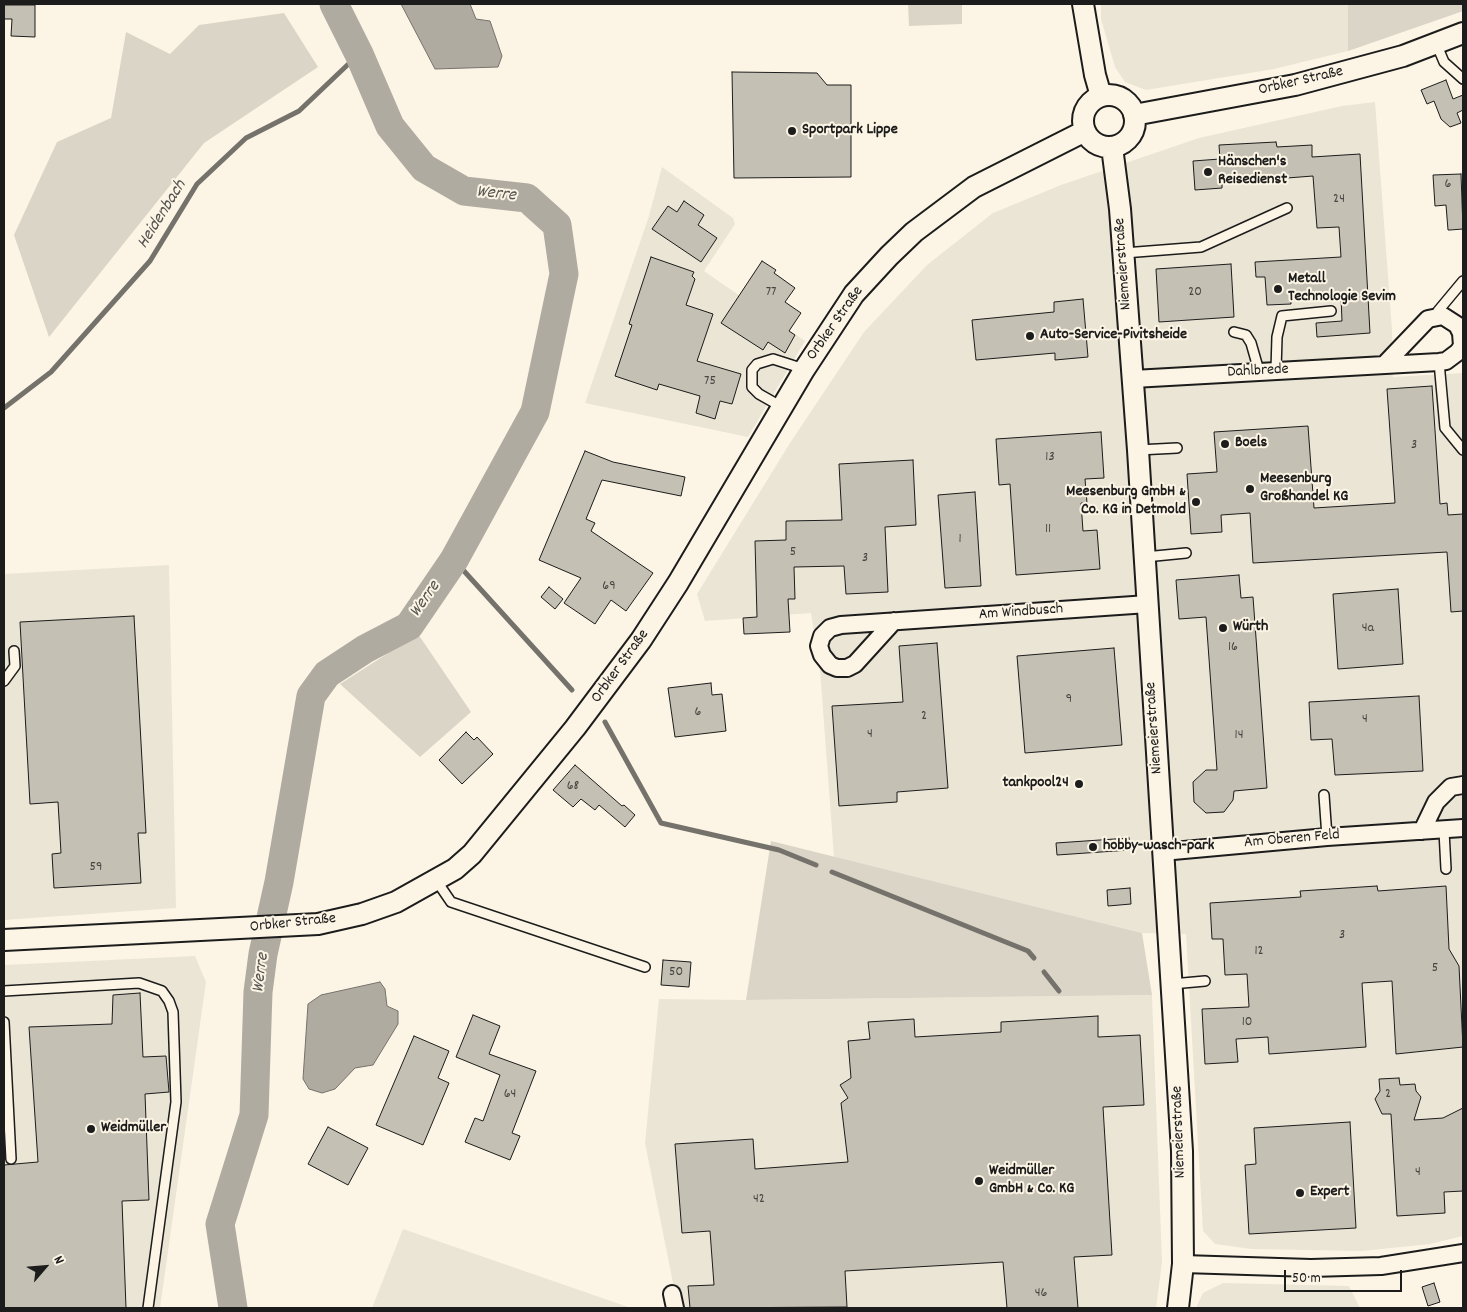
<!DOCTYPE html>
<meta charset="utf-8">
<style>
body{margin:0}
#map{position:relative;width:1467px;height:1312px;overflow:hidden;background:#fcf5e5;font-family:Dekko,sans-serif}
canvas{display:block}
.frame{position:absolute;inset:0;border:5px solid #1c1c1c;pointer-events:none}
.north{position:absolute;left:20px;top:1242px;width:50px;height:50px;-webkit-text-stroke:4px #fcf5e5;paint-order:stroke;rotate:63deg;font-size:14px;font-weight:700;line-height:20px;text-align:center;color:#1c1c1c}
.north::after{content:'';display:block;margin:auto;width:18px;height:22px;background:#1c1c1c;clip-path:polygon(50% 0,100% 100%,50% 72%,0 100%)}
.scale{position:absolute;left:1284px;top:1270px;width:118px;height:22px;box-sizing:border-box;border:2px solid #1c1c1c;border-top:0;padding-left:6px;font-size:15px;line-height:18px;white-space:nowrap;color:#1c1c1c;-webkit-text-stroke:4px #fcf5e5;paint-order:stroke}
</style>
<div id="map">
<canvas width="1467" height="1312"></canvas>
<div class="frame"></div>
<div class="north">N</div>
<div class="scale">50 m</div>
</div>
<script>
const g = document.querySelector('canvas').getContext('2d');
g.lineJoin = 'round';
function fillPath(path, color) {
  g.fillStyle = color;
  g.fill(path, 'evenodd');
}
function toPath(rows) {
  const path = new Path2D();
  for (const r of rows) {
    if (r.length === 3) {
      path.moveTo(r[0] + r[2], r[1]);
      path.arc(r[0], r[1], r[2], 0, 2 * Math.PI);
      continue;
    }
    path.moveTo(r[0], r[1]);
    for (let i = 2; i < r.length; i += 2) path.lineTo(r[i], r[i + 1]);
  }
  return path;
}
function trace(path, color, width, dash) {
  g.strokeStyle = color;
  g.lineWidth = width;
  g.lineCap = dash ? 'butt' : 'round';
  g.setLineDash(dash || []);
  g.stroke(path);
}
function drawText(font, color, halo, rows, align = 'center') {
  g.font = font + ' Dekko,sans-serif';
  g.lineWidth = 4;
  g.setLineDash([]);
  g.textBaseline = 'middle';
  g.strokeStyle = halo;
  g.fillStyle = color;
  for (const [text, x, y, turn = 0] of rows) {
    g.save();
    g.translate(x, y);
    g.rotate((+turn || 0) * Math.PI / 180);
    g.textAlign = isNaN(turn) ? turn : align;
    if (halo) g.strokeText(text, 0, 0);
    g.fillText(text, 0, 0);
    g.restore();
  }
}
fillPath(toPath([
 [1101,4,1463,4,1463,11,1348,51,1274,69,1146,90,1125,82,1115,67,1101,19],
 [1375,102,1392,330,1393,377,1463,373,1463,1236,1430,1244,1362,1251,1251,1249,1215,1244,1203,1231,1186,934,1142,933,834,857,820,670,811,613,705,621,697,594,790,443,864,332,927,265,993,213,1061,185,1199,138,1342,106],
 [662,167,733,218,735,224,704,271,805,341,748,437,585,403,649,216],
 [169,565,176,908,4,920,4,574],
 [195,956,206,982,160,1308,4,1308,4,965],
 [1152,995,1162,1262,1156,1308,678,1308,645,1143,659,999,746,1000],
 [403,1229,631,1308,372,1308],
 [1223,1283,1349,1286,1360,1308,1196,1308,1203,1293]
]), '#ebe5d6');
fillPath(toPath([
 [908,4,962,4,962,24,909,26],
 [1348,4,1463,4,1463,11,1348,51],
 [284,13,318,67,204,143,49,337,14,235,57,142,111,118,126,32,170,54,199,25],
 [418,634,471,712,420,757,340,684],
 [771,841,1142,933,1152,995,746,1000]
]), '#dbd5c8');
const water = toPath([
 [401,4,470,4,476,19,490,21,502,56,498,67,435,69,401,4],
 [380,982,385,989,387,1006,398,1011,398,1024,373,1065,355,1068,335,1089,322,1093,309,1089,303,1079,308,1004,321,995,380,982]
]);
fillPath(water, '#b0aba1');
trace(water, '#75726c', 1);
trace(toPath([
 [4,408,51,372,150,261,197,184,246,138,299,111,359,54],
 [454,560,572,690],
 [605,722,661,823,779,850,816,865],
 [832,872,1028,951,1034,958],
 [1044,972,1059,991]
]), '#75726c', 5);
trace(toPath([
 [233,1308,220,1224,254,1115,258,992,263,954,279,882,311,696,327,674,365,649,409,626,454,560,535,412,564,274,557,225,527,198,464,191,424,168,390,126,359,54,334,4]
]), '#b0aba1', 29);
const building = toPath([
 [4,5,35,5,35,37,11,36,12,19,4,19,4,5],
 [732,72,817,73,827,85,851,85,851,177,734,178,732,72],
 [1446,80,1453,99,1463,95,1463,110,1457,113,1461,123,1450,127,1441,119,1434,101,1427,104,1421,90,1446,80],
 [1276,142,1277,147,1312,145,1312,157,1360,154,1370,333,1317,337,1316,323,1342,321,1341,297,1291,300,1291,304,1267,305,1265,277,1256,277,1255,262,1341,257,1339,227,1317,228,1313,176,1222,183,1222,188,1195,190,1193,161,1220,159,1219,145,1276,142],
 [1461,174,1463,229,1450,230,1448,230,1446,205,1435,206,1433,175,1461,174],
 [684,201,704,215,698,225,717,238,701,262,652,229,668,206,677,212,684,201],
 [651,257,694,272,692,276,695,279,686,305,713,314,697,361,741,374,732,404,720,401,715,419,696,413,700,396,659,384,657,390,615,376,632,325,629,324,651,257],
 [762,261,776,270,774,273,795,288,785,302,801,313,789,331,795,335,785,353,768,342,763,350,721,323,762,261],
 [1231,264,1234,317,1159,322,1156,269,1231,264],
 [1083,299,1088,357,1055,360,1055,353,976,360,972,320,1054,312,1054,302,1083,299],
 [1432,386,1440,504,1447,503,1448,515,1463,514,1463,611,1451,612,1447,552,1253,563,1250,513,1221,515,1222,532,1191,534,1187,474,1217,472,1214,432,1308,426,1314,508,1395,503,1387,389,1432,386],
 [1101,432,1104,478,1085,479,1087,503,1081,503,1083,531,1097,530,1100,569,1016,575,1010,484,999,485,996,439,1101,432],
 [585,451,613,462,685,477,681,496,602,480,586,519,595,523,591,531,653,573,626,611,611,600,595,624,564,603,581,578,539,560,585,451],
 [913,460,916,525,885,527,888,592,846,594,844,566,794,567,795,599,788,599,790,632,744,634,743,618,757,617,755,541,786,540,786,521,842,520,839,464,913,460],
 [975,492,981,586,945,588,938,495,975,492],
 [1239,575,1241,598,1253,597,1267,788,1234,791,1233,800,1224,812,1206,813,1194,802,1193,782,1206,770,1217,770,1206,617,1179,619,1176,580,1239,575],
 [549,587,563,599,555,609,541,597,549,587],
 [1398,589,1403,664,1338,669,1333,594,1398,589],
 [134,616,146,833,138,833,141,883,54,888,52,854,61,853,58,802,30,804,20,622,134,616],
 [937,643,948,788,897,792,897,802,839,806,832,706,903,702,899,646,937,643],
 [1114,648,1122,745,1025,753,1017,656,1114,648],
 [711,683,712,695,722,694,726,731,675,737,668,688,711,683],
 [1419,696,1423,771,1335,775,1332,739,1311,740,1309,702,1419,696],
 [466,732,474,740,477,737,493,754,462,784,439,760,466,732],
 [575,765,622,806,624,805,635,815,625,827,599,805,595,810,581,799,573,807,553,790,575,765],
 [1129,838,1130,850,1057,855,1056,843,1129,838],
 [1377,886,1378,891,1446,886,1449,949,1459,966,1463,1047,1396,1054,1392,981,1362,983,1366,1047,1269,1054,1268,1037,1236,1039,1238,1062,1205,1064,1202,1009,1249,1007,1247,974,1225,975,1223,939,1212,939,1210,903,1301,897,1300,891,1377,886],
 [1130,888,1131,904,1108,906,1107,890,1130,888],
 [663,960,691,962,689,987,661,985,663,960],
 [140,993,143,1057,166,1056,169,1092,145,1094,149,1200,122,1201,126,1308,4,1308,4,1165,38,1162,29,1027,112,1024,113,995,140,993],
 [473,1015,500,1026,489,1054,536,1071,512,1133,520,1136,510,1160,465,1142,475,1118,483,1121,500,1075,456,1057,473,1015],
 [1098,1016,1098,1037,1140,1035,1144,1105,1103,1107,1112,1255,1074,1257,1078,1308,1007,1308,1003,1262,845,1271,847,1307,690,1308,688,1286,714,1285,710,1231,682,1233,675,1144,753,1139,755,1169,848,1162,841,1103,848,1098,840,1085,851,1078,848,1041,870,1039,868,1022,914,1019,915,1037,1001,1032,1001,1022,1098,1016],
 [414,1036,449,1051,438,1078,449,1083,423,1145,376,1125,414,1036],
 [1399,1078,1400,1085,1415,1084,1416,1091,1421,1097,1414,1120,1443,1118,1463,1108,1463,1191,1444,1192,1445,1213,1397,1216,1391,1114,1382,1114,1375,1099,1380,1091,1379,1079,1399,1078],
 [1350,1122,1356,1228,1249,1234,1245,1165,1256,1164,1254,1128,1350,1122],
 [328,1127,368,1148,348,1185,308,1164,328,1127],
 [1434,1283,1440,1302,1428,1306,1422,1287,1434,1283]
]);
fillPath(building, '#c4c0b3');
trace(building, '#1c1c1c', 1);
const service = toPath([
 [1436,43,1444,62,1463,79],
 [1124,253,1201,247,1287,208],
 [1438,316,1438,311,1463,281],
 [1234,332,1246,335,1251,343,1259,371],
 [1439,362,1445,428,1463,450],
 [1276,370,1277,337,1282,316,1331,311],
 [782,407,759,394,752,387,752,370,757,364,773,359,804,369],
 [1138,450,1177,448],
 [1145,557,1186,553],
 [4,681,15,666,14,651],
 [1324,795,1327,837],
 [1444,831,1446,869],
 [436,880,451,902,645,967],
 [1172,984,1205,981],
 [4,991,139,983,162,991,169,1001,173,1012,176,1102,148,1308],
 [4,1022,11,1159]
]);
const minor = toPath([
 [1133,379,1439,362,1446,361,1458,352,1462,346,1461,333,1457,325,1443,316,1428,319,1384,365],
 [894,621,855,664,847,668,837,668,830,665,822,655,819,646,822,636,830,628,841,625,1148,604],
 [1422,831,1436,802,1451,787,1463,785],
 [1162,852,1327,837,1463,828],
 [1183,1264,1311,1268,1381,1266,1463,1253],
 [672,1294,675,1308]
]);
const tertiary = toPath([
 [1083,4,1095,75,1101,96],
 [1109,121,26],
 [1134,115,1295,85,1403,56,1463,33],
 [1112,147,1120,209,1138,450,1182,1151,1183,1264,1178,1308],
 [4,940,318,924,362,914,396,902,455,869,472,854,575,728,641,640,678,583,804,370,854,294,889,256,914,232,974,187,1085,131]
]);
trace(service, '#1c1c1c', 12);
trace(minor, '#1c1c1c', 20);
trace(tertiary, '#1c1c1c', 24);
trace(service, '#fcf5e5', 9);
trace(minor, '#fcf5e5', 16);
trace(tertiary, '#fcf5e5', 20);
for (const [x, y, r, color] of [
 [792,131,5,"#1c1c1c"],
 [1208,172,5,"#1c1c1c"],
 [1278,289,5,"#1c1c1c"],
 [1030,336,5,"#1c1c1c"],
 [1225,444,5,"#1c1c1c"],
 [1250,489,5,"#1c1c1c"],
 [1196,502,5,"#1c1c1c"],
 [1223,628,5,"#1c1c1c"],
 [1079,784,5,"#1c1c1c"],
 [1093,847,5,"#1c1c1c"],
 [91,1129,5,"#1c1c1c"],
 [979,1181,5,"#1c1c1c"],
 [1300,1193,5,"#1c1c1c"]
]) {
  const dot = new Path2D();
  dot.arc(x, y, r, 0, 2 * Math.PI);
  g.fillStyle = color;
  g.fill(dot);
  trace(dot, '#fcf5e5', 2);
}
drawText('14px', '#464542', null, [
 ["6",1448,185],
 ["24",1339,200],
 ["77",771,293],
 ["20",1195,293],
 ["75",710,382],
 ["3",1414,446],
 ["13",1050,458],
 ["11",1048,530],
 ["1",960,540],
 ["5",793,553],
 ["3",865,559],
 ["69",609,587],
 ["4a",1368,629],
 ["16",1233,648],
 ["9",1069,700],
 ["6",698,713],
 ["2",924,717],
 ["4",1365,720],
 ["4",870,735],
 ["14",1239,736],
 ["68",573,787],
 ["59",96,868],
 ["3",1342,936],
 ["12",1259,952],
 ["5",1435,969],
 ["50",676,973],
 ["10",1247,1023],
 ["64",510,1095],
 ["2",1388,1095],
 ["4",1418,1173],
 ["42",759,1200],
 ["46",1041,1294]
]);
drawText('16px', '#1c1c1c', '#fcf5e5', [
 ["Orbker Straße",1301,82,-13],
 ["Niemeierstraße",1124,264,-94],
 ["Orbker Straße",836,324,-55],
 ["Dahlbrede",1258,372,-3],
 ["Am Windbusch",1021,613,-4],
 ["Orbker Straße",621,667,-54],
 ["Niemeierstraße",1155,728,-94],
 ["Am Oberen Feld",1292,840,-5],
 ["Orbker Straße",293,924,-6],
 ["Niemeierstraße",1180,1132,-92]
]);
drawText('bold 16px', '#1c1c1c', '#fcf5e5', [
 ["Sportpark Lippe",802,131],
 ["Hänschen's",1218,163],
 ["Reisedienst",1218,181],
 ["Metall",1288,280],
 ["Technologie Sevim",1288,298],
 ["Auto-Service-Pivitsheide",1040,336],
 ["Boels",1235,444],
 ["Meesenburg",1260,480],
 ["Großhandel KG",1260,498],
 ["Meesenburg GmbH &",1186,493,"right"],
 ["Co. KG in Detmold",1186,511,"right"],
 ["Würth",1233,628],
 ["tankpool24",1069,784,"right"],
 ["hobby-wasch-park",1103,847],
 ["Weidmüller",101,1129],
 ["Weidmüller",989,1172],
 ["GmbH & Co. KG",989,1190],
 ["Expert",1310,1193]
], 'left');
drawText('italic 18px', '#575551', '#fcf5e5', [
 ["Werre",496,195,6],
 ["Heidenbach",163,215,-58],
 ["Werre",426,600,-55],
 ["Werre",262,973,-83]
]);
</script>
